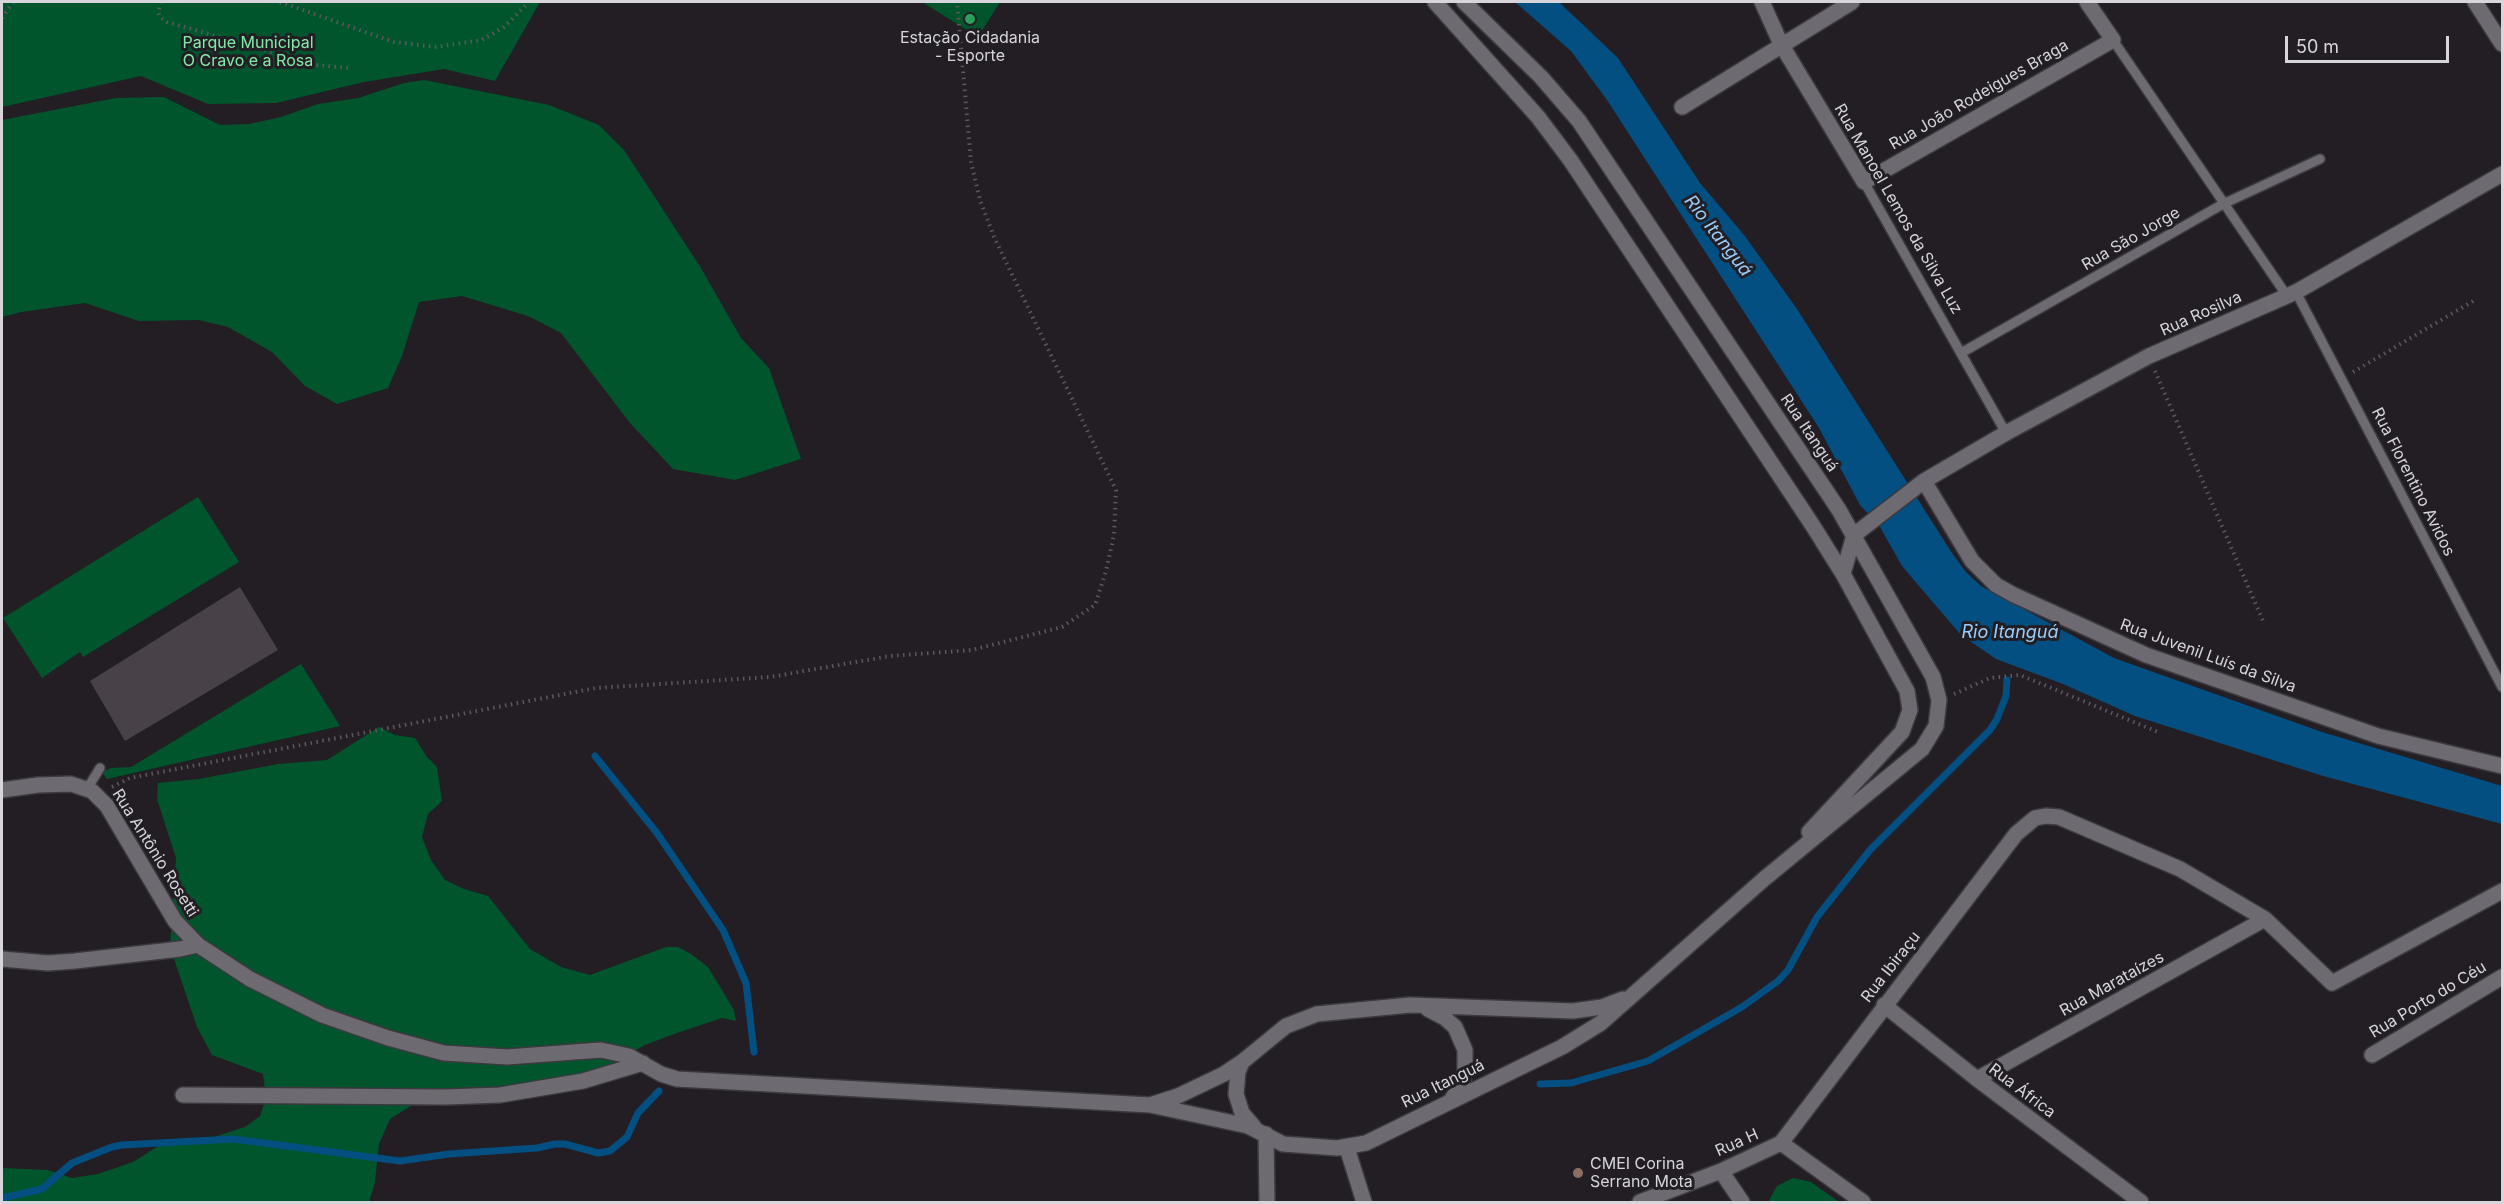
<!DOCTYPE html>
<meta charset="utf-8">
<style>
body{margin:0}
#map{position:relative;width:2504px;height:1204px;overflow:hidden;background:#221e24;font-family:Inter,sans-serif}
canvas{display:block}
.frame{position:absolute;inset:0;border:3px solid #d7d5d9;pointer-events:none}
.scale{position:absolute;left:2285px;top:36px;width:164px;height:27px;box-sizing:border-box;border:3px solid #d7d5d9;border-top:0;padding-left:8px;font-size:18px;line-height:21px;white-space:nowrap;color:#d7d5d9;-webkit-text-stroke:4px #221e24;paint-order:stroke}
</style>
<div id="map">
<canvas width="2504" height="1204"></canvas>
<div class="frame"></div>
<div class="scale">50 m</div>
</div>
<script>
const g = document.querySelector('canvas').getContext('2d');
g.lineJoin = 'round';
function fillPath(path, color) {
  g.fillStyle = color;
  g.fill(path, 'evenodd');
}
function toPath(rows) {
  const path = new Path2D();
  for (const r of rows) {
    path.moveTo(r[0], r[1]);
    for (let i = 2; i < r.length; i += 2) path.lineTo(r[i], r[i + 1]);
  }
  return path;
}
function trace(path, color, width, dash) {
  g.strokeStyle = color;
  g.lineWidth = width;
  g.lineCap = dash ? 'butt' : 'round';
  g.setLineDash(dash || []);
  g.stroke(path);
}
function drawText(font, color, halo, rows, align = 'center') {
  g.font = font + ' Inter,sans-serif';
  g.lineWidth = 6;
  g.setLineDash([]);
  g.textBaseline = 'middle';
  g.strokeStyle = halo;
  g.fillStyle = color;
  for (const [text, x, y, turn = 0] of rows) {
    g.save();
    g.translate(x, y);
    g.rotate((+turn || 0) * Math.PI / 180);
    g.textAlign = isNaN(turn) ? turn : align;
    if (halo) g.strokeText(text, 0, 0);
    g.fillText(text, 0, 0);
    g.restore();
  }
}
fillPath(toPath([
 [2,2,540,2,495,81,444,69,364,82,276,103,208,104,141,76,2,107],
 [922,2,1000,2,978,37],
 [424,80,549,105,599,125,624,150,701,268,741,338,769,368,801,459,735,480,673,469,630,423,561,333,528,316,462,296,419,302,402,356,388,388,337,404,305,386,272,352,228,327,199,320,139,321,85,303,21,312,2,317,2,120,116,98,164,97,220,125,249,124,281,117,318,104,358,98,404,83],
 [198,497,239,562,83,657,80,652,42,678,3,618],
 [301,664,340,726,107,779,102,772,111,768,131,767],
 [379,727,395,735,415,738,427,757,437,767,442,801,428,814,422,837,431,860,445,880,464,889,488,896,530,949,561,967,590,975,666,947,678,947,691,954,708,967,734,1010,736,1021,722,1018,674,1034,645,1045,595,1073,422,1099,390,1119,379,1144,375,1182,369,1202,2,1202,2,1168,48,1170,72,1178,98,1174,133,1162,163,1143,211,1138,245,1127,260,1116,266,1098,263,1074,212,1055,197,1027,170,947,176,858,157,799,158,783,199,779,278,764,327,760],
 [1793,1178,1811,1182,1839,1202,1768,1202,1777,1186]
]), '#00552d');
fillPath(toPath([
 [1515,2,1559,2,1618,58,1700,183,1745,236,1797,309,1952,553,1966,572,1981,586,2114,658,2322,732,2502,786,2502,824,2323,776,2135,716,2063,684,1996,659,1961,635,1902,566,1880,527,1860,505,1819,428,1607,100,1571,51]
]), '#034f81');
trace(toPath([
 [595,756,657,833,723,930,746,983,754,1052],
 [1540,1084,1571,1083,1648,1061,1742,1007,1778,981,1788,970,1817,917,1870,850,1990,730,1997,719,2006,696,2007,680],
 [2,1198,42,1189,72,1163,112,1147,122,1145,233,1139,400,1161,449,1154,537,1148,555,1144,565,1144,598,1153,610,1151,627,1137,638,1113,659,1091]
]), '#034f81', 7);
fillPath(toPath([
 [240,587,278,650,125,741,90,681]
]), '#484248');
const service = toPath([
 [2113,40,2287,296],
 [1864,182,2006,433],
 [2296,292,2502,687],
 [1961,353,2223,204,2320,159],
 [87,789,100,768]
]);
const minor = toPath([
 [1435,2,1538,117,1571,161,1813,526,1843,574,1907,691,1910,710,1902,732,1809,832],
 [1762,2,1781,44,1864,182,2113,40,2087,2],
 [1682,107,1852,2],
 [1924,481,1972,561,1996,585,2014,595,2146,655,2378,736,2502,766],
 [1843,574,1854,535,1924,481,2006,433,2149,356,2296,292,2502,174],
 [2,790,38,785,71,784,92,791,107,806,175,921,198,945,250,979,322,1015,388,1038,444,1053,507,1057,601,1050,629,1056,661,1074,677,1079,1150,1105,1248,1126,1283,1144,1337,1148,1366,1143,1562,1047,1601,1023,1764,879,1922,749,1936,726,1939,700,1933,677,1839,510,1579,121,1541,77,1464,2],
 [2,959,48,963,75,961,180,949,198,945],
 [1884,1005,1977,1079,2141,1202],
 [1428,1009,1445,1018,1455,1027,1465,1050,1465,1072,1462,1083,1452,1099],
 [2372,1055,2502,977],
 [1242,1062,1238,1072,1236,1094,1242,1113,1254,1127],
 [1977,1079,2265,919],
 [183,1095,446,1097,500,1095,583,1081,643,1063],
 [1150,1105,1178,1096,1224,1074,1242,1062,1286,1026,1317,1014,1410,1005,1573,1011,1602,1007,1623,999],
 [1266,1134,1267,1202],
 [1781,1143,1863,1202],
 [1347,1148,1364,1202],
 [1721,1171,1742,1202],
 [1640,1202,1721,1171,1781,1143,2016,834,2035,818,2046,816,2059,817,2180,869,2265,919,2332,983,2502,891]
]);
const tertiary = toPath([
 [2475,2,2502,44]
]);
trace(service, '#3c393f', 12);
trace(minor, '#3c393f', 18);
trace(tertiary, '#3c393f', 18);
trace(toPath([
 [161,2,158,12,160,17,167,22,316,65,350,68],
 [280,2,394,42,435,47,482,40,504,27,529,2],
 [2,18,13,2],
 [2155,371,2263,621],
 [2353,372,2475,300],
 [1954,694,1990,678,2020,675,2158,732],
 [112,787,130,778,596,688,770,677,890,656,972,650,1062,627,1095,605,1106,571,1114,535,1116,490,994,237,980,200,971,162,957,2]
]), '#5c585e', 4, [1.5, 4.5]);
trace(service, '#6e6a71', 9);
trace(minor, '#6e6a71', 15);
trace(tertiary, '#6e6a71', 15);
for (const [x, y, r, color] of [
 [970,19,6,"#2e9e5b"],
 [1578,1173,6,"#8d6e63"]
]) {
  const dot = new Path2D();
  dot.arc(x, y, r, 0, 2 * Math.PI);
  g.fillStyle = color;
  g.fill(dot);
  trace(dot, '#221e24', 2);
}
drawText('16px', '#d7d5d9', '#221e24', [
 ["Estação Cidadania",970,38],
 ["- Esporte",970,56],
 ["CMEI Corina",1590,1164,"left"],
 ["Serrano Mota",1590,1182,"left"]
]);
drawText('16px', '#82eaa8', '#221e24', [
 ["Parque Municipal",248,43],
 ["O Cravo e a Rosa",248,61]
]);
drawText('16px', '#d7d5d9', '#221e24', [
 ["Rua João Rodeigues Braga",1979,95,-30],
 ["Rua Manoel Lemos da Silva Luz",1898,209,60],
 ["Rua São Jorge",2131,239,-30],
 ["Rua Rosilva",2201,314,-24],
 ["Rua Itanguá",1809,433,56],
 ["Rua Florentino Avidos",2413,482,63],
 ["Rua Juvenil Luís da Silva",2208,656,20],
 ["Rua Antônio Rosetti",155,853,58],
 ["Rua Ibiraçu",1891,967,-52],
 ["Rua Marataízes",2112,984,-29],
 ["Rua Porto do Céu",2428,1000,-31],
 ["Rua Itanguá",1443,1084,-26],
 ["Rua África",2022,1091,37],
 ["Rua H",1737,1143,-24]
]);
drawText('italic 18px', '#9bccf9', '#221e24', [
 ["Rio Itanguá",1718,236,52],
 ["Rio Itanguá",2010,633]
]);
</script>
